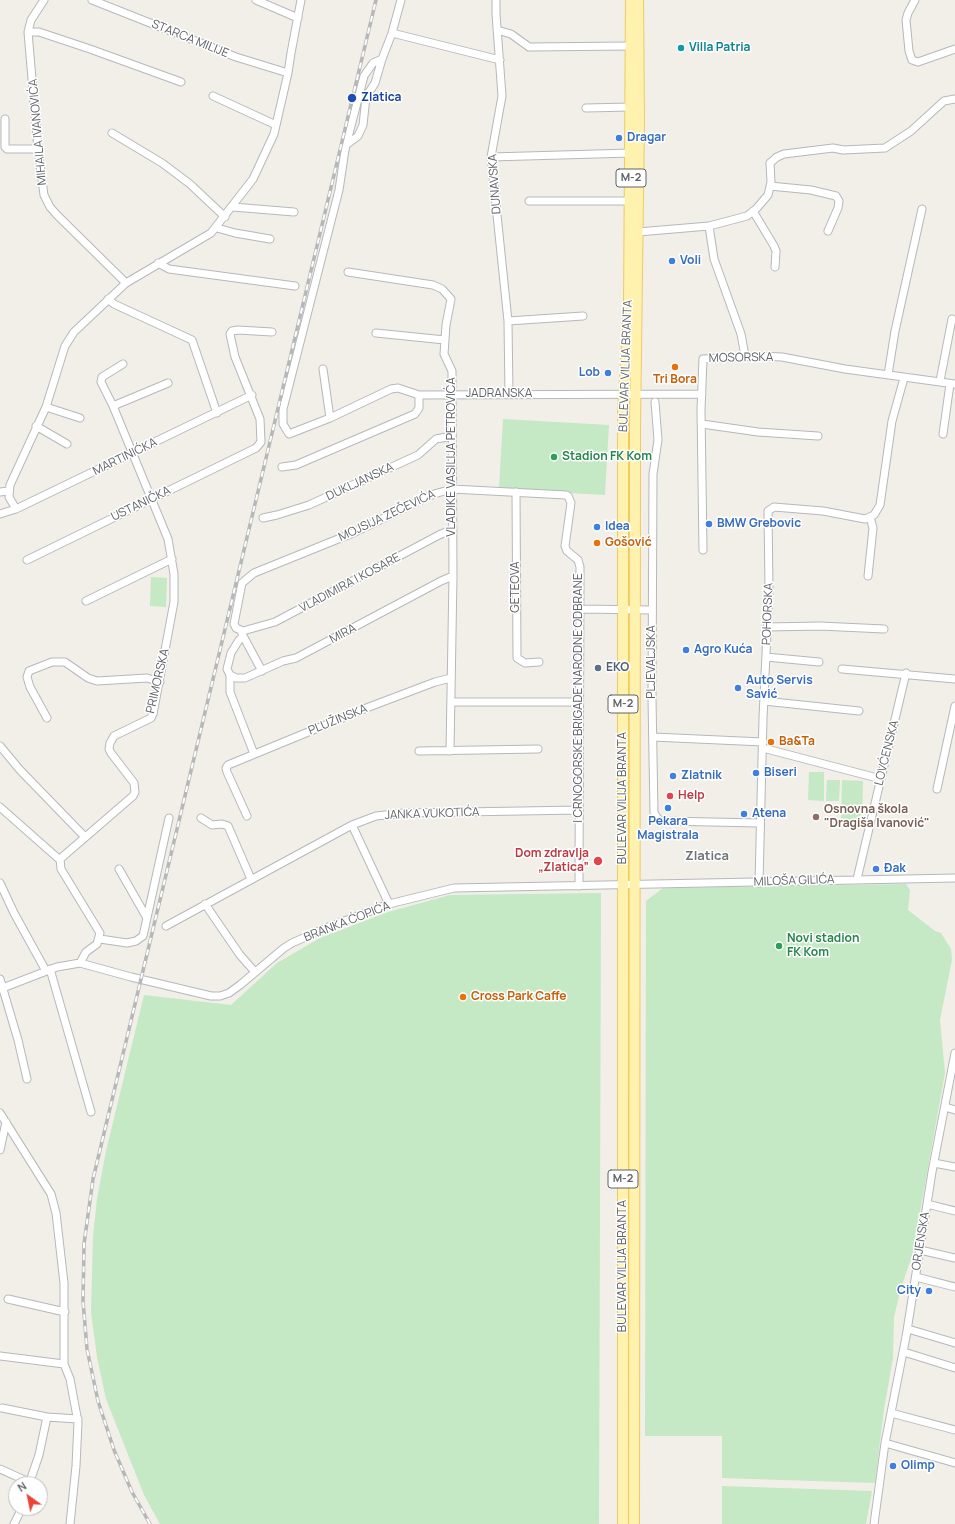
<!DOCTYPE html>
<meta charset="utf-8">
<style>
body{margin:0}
#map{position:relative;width:955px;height:1524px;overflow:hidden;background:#f1efe8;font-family:Manrope,sans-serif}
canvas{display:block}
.north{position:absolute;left:8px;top:1476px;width:40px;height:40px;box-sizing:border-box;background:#fff;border:1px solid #bfc1c3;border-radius:50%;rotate:327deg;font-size:11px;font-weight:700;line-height:16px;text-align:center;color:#5f6368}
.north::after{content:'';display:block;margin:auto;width:14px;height:18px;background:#ea4335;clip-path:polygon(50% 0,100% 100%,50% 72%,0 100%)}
</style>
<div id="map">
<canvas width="955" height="1524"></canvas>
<div class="north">N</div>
</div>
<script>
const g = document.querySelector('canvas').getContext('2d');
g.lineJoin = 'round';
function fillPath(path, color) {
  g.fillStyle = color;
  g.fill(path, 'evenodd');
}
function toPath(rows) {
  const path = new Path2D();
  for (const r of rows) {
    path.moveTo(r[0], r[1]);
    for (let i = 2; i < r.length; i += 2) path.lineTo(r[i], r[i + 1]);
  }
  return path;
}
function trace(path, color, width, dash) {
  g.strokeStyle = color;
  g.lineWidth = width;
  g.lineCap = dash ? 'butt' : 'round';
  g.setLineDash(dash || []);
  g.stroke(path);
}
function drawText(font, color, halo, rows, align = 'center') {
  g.font = font + ' Manrope,sans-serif';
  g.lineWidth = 3;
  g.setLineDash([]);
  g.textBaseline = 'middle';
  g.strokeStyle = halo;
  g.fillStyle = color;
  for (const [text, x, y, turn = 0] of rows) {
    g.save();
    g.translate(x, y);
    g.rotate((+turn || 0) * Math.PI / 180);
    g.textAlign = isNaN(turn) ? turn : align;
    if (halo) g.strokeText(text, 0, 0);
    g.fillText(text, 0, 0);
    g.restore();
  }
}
fillPath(toPath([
 [503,419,609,425,605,495,499,489],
 [151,577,167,578,166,607,150,606],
 [809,772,824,772,824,801,808,800],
 [827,780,840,780,839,801,826,801],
 [842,780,863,781,862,822,841,822],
 [906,884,910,890,908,910,935,931,941,933,951,949,952,960,940,1020,945,1073,912,1256,901,1288,894,1317,893,1358,884,1409,875,1483,722,1478,722,1436,645,1436,646,901,663,888],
 [601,893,599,1524,160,1524,144,1495,106,1399,97,1357,91,1312,93,1236,97,1199,106,1151,144,995,231,1005,277,963,320,938,388,912,450,895],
 [722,1486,872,1491,866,1524,722,1524]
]), '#c5e8c5');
const street = toPath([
 [44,0,31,20,28,32,38,149,44,195,50,207,57,215,126,283],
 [92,0,236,57,288,73],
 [256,0,298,18],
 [401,0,392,33,382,59,375,83,366,97,363,125,358,136,346,145,345,150,339,190,283,409,283,424,289,434,330,418,391,389,398,388,419,395,702,394],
 [496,0,496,14,502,96,491,157,508,321,509,394],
 [915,0,908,13,906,20,909,51,912,60,918,62,955,49],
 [497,30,511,34,529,47,630,46],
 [28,32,39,32,90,49,181,82],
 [392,33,500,60],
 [213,96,276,125],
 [586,108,630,107],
 [5,119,5,147,7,149,38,149],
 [112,133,162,163,190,184,225,217],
 [346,145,364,76,373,63,382,59],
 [491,157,631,153],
 [770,186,811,190,836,196,839,201,838,208,828,231],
 [529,201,630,201],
 [233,207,294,212],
 [753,211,774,246,776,251,775,267],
 [709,226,714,259,741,334,745,356],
 [217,228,235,233,270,239],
 [638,232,709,226,747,216,756,209,768,195,771,182,770,163,777,157,784,154,833,148,843,150,885,148,911,131,944,101,955,99],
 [158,263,169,269,295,286],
 [348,272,433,285,442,289,451,299,446,325,444,354,452,371,452,387,453,576,450,751],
 [108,299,114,304,192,340,217,413],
 [508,321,583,316],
 [376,333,445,340],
 [323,369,330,418],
 [888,375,895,331,922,209],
 [940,381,952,319],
 [252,395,16,509,9,497,10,485,46,407,65,346,74,332,126,283,211,233,253,179,274,134,288,73,291,53,301,0],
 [655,402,658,440,653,474,652,698,654,813,658,819,663,821,760,823],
 [113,406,168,383],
 [46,407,80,418],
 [702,424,758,432,818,436],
 [36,426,67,444],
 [943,434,950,384],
 [282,467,296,465,415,414,419,408,419,395],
 [0,492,8,491],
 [516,492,517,658,525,663,539,662],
 [0,514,16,509],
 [263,518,277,515,309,505,418,455,436,439,452,436],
 [453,529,439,535,275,622,243,631,236,628,234,624,242,583,254,573,353,533,434,494,452,489,566,495,568,496,571,503,565,546,567,551,578,560,580,567,579,886],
 [703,550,701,410,703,359,759,356,782,357,845,369,955,384],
 [27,560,256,448,261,442,260,419,235,357,230,334,232,331,238,330,272,332],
 [868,576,873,528,870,517],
 [86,601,172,559],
 [580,609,652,610],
 [767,627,820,626,884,629],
 [242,634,262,671],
 [243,637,239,640,231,653,227,669,230,675,230,692,254,754],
 [766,657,819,662],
 [842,669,955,679],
 [230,675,236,678,245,678,283,661,296,658,441,581,453,576],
 [764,701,859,711],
 [451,702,579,702],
 [47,718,30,687,27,677,29,671,52,662,65,662,88,678,97,681,147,678,160,682],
 [653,737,763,742],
 [0,746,20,770,85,837],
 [763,748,881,779],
 [419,751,538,749],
 [937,789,955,706],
 [0,807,60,860],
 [247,816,227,772,226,768,228,765,369,707,435,682,451,678],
 [201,818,212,825,222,824,228,826,251,879],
 [352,825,389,904],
 [119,869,147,918],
 [857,879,906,673],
 [0,883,14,913,46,971],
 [759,883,763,718,769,590,768,511,774,507,823,511,865,519,874,515,880,505,892,421,904,378],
 [205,904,240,955,255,972],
 [166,926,352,825,376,816,404,813,579,810],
 [100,939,127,943,136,941,143,936,169,818],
 [80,963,86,952,97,944,100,933,61,869,60,859,133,796,135,792,134,783,111,753,109,749,110,743,114,736,151,718,153,714,174,602,174,574,168,539,113,406,101,382,102,377,123,364],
 [50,969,91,1112],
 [0,979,18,1040,27,1079],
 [0,989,57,967,80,963,131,977,211,996,220,996,229,993,240,985,284,948,292,943,326,928,389,904,454,888,955,878],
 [945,1107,955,1110],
 [0,1113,51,1194,56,1213,64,1283,64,1364,70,1379,78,1422,76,1466,70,1524],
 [0,1150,6,1122],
 [934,1163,955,1167],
 [927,1204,955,1211],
 [920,1250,955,1258],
 [916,1277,955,1287],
 [8,1299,65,1312],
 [908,1329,955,1343],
 [904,1352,955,1368],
 [0,1356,64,1364],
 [2,1408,47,1417,78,1419],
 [891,1413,955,1430],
 [885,1443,955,1463],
 [0,1469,29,1482],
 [29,1484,39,1455,47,1417],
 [14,1524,22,1508],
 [874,1524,885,1443,906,1337,932,1172,955,1053]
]);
const primary = toPath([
 [623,1524,623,413,629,310,631,0],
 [634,1524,635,428,639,120,638,0]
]);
trace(street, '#b5b8bc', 9);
trace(primary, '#f2c960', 12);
trace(street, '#fff', 7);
trace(primary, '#fff2af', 10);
const rail = toPath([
 [150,1524,132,1492,114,1450,98,1401,87,1349,83,1301,84,1244,93,1179,376,0]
]);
trace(rail, '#b6b7b8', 3.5);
trace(rail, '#fff', 2, [6]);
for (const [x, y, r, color] of [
 [681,48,4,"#0f9aa8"],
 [352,98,5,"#1a4fb4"],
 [619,138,4,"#3f7fe0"],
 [672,261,4,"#3f7fe0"],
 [675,367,4,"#e8710a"],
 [608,373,4,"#3f7fe0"],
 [554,457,4,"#2e9e5b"],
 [709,524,4,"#3f7fe0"],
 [597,527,4,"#3f7fe0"],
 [597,543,4,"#e8710a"],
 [686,650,4,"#3f7fe0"],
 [598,668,4,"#5c6f8a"],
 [738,688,4,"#3f7fe0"],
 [771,742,4,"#e8710a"],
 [756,773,4,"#3f7fe0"],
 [673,776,4,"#3f7fe0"],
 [670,796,4,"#e0444e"],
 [668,808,4,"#3f7fe0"],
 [744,814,4,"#3f7fe0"],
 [816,817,4,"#8d6e63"],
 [598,861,5,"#e0444e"],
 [876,869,4,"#3f7fe0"],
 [779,946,4,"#2e9e5b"],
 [463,997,4,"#e8710a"],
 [929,1291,4,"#3f7fe0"],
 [893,1466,4,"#3f7fe0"]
]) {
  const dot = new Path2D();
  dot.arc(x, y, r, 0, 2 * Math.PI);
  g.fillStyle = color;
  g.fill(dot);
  trace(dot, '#fff', 1.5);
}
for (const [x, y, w] of [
 [631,178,30],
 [623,704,30],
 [623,1179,30]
]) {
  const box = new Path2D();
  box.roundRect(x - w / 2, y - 9, w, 18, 3);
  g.fillStyle = '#fff';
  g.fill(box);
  trace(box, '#5f6368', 1);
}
drawText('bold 11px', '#5f6368', null, [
 ["M-2",631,178],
 ["M-2",623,704],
 ["M-2",623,1179]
]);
drawText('12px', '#5f6368', '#fff', [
 ["STARCA MILIJE",190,39,22],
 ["MIHAILA IVANOVIĆA",38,132,-95],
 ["DUNAVSKA",495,184,-94],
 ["MOSORSKA",741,358,-1],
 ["BULEVAR VILIJA BRANTA",626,366,-88],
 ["JADRANSKA",499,394],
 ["MARTINIĆKA",125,457,-26],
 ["VLADIKE VASILIJA PETROVIĆA",452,457,-90],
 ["DUKLJANSKA",360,482,-25],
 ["USTANIČKA",141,504,-26],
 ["MOJSIJA ZEČEVIĆA",387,516,-25],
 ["VLADIMIRA I KOSARE",350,583,-28],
 ["GETEOVA",516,587,-90],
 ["POHORSKA",768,614,-88],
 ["MIRA",343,634,-28],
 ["PLJEVALJSKA",652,662,-90],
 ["PRIMORSKA",158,681,-77],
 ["I CRNOGORSKE BRIGADE NARODNE ODBRANE",579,698,-90],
 ["PLUŽINSKA",338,720,-22],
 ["LOVĆENSKA",887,753,-76],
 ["BULEVAR VILIJA BRANTA",623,798,-90],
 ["JANKA VUKOTIĆA",432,814,-2],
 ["MILOŠA GILIĆA",794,881,-2],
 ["BRANKA ĆOPIĆA",347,922,-21],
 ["ORJENSKA",921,1241,-81],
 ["BULEVAR VILIJA BRANTA",623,1266,-90]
]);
drawText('bold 12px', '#0d838f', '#fff', [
 ["Villa Patria",689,48]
], 'left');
drawText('bold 12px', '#164399', '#fff', [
 ["Zlatica",361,98]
], 'left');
drawText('bold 12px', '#366cbe', '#fff', [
 ["Dragar",627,138],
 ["Voli",680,261],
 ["Lob",600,373,"right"],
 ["BMW Grebovic",717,524],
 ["Idea",605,527],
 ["Agro Kuća",694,650],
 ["Auto Servis",746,681],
 ["Savić",746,695],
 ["Biseri",764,773],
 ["Zlatnik",681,776],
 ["Atena",752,814],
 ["Pekara",668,822,"center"],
 ["Magistrala",668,836,"center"],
 ["Đak",884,869],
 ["City",921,1291,"right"],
 ["Olimp",901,1466]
], 'left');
drawText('bold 12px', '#c56008', '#fff', [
 ["Tri Bora",675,380,"center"],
 ["Gošović",605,543],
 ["Ba&Ta",779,742],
 ["Cross Park Caffe",471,997]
], 'left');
drawText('bold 12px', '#27864d', '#fff', [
 ["Stadion FK Kom",562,457],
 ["Novi stadion",787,939],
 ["FK Kom",787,953]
], 'left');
drawText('bold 12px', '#4e5e75', '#fff', [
 ["EKO",606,668]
], 'left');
drawText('bold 12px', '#be3a42', '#fff', [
 ["Help",678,796],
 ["Dom zdravlja",589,854,"right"],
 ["„Zlatica”",589,868,"right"]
], 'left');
drawText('bold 12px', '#785e54', '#fff', [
 ["Osnovna škola",824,810],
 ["\"Dragiša Ivanović\"",824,824]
], 'left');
drawText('bold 13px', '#70757a', '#fff', [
 ["Zlatica",707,856]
]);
</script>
